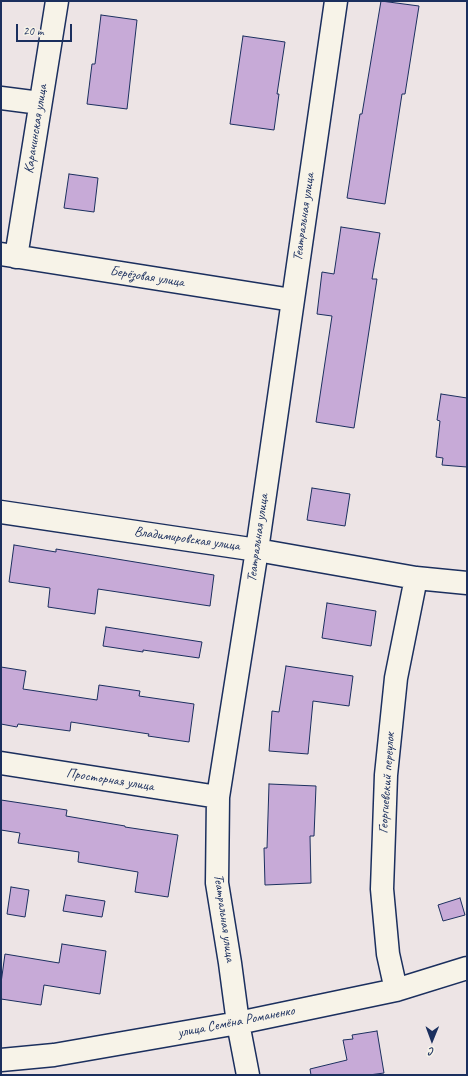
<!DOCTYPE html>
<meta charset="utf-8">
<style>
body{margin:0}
#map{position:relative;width:468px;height:1076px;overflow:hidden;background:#ede4e5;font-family:Caveat,sans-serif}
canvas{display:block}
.frame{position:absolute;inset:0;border:2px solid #1b2f5e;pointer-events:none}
.north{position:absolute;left:412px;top:1020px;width:40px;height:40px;-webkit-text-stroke:3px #f7f3e8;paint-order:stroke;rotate:181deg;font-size:11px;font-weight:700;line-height:16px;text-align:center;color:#1b2f5e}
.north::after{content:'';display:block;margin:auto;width:14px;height:18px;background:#1b2f5e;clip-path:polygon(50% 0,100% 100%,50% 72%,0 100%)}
.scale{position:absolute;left:16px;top:24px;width:56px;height:18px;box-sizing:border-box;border:2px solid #1b2f5e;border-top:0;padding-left:5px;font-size:12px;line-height:14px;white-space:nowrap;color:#1b2f5e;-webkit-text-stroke:3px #f7f3e8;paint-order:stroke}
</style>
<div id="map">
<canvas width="468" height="1076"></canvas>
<div class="frame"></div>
<div class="north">С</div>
<div class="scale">20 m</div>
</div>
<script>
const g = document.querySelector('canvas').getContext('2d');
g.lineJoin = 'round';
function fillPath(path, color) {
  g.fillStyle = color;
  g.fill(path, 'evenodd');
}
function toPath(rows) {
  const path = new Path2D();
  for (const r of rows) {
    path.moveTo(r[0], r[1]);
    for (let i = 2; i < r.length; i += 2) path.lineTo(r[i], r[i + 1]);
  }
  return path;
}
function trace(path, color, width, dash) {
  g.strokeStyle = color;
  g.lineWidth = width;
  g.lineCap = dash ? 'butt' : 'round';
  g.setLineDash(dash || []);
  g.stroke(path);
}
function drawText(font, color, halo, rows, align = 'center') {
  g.font = font + ' Caveat,sans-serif';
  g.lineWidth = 4;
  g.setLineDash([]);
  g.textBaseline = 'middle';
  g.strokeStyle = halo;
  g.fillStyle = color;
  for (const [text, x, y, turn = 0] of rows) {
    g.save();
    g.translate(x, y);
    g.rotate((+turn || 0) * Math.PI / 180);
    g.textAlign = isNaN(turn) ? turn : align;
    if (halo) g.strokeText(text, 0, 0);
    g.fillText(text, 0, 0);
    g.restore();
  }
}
const building = toPath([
 [381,1,419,6,405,94,402,94,385,204,347,198,360,114,362,114,381,1],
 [101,15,137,20,127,109,87,104,92,64,95,64,101,15],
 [243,36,285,42,277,94,279,94,274,130,230,124,243,36],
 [69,174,98,178,94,212,64,208,69,174],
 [341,227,380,233,372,279,377,279,354,428,316,422,332,316,317,314,322,272,334,274,341,227],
 [441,394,467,398,467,467,442,465,443,458,436,457,440,421,437,420,441,394],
 [312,488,350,494,345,526,307,520,312,488],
 [14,545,56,552,56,549,214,575,210,606,98,589,95,614,48,607,50,588,9,582,14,545],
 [327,603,376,611,371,646,322,638,327,603],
 [106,627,202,642,199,658,143,650,143,652,103,646,106,627],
 [286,666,353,676,349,706,313,701,308,754,269,751,272,711,279,712,286,666],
 [1,667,26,671,23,689,97,700,99,685,140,691,139,696,194,704,189,742,148,736,149,734,71,722,70,731,18,724,17,727,1,724,1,667],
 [269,784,316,786,314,836,310,836,311,883,265,885,264,848,267,848,269,784],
 [1,800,67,810,66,816,125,826,125,827,178,835,168,897,135,892,138,872,78,862,79,852,18,843,20,833,1,830,1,800],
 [11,887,29,890,25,917,7,914,11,887],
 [66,895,105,901,102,917,63,911,66,895],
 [460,898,465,915,443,921,438,905,460,898],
 [62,944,106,951,100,994,44,985,41,1005,1,999,1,983,5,954,59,963,62,944],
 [377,1031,384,1073,369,1075,311,1075,310,1069,347,1060,343,1040,353,1039,352,1035,377,1031]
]);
fillPath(building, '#c7aad7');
trace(building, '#1b2f5e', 1);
const minor = toPath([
 [1,98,40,103],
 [1,254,292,300],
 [16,257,57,1],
 [1,512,257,550,416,578,467,583],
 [1,763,218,797],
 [396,990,388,954,382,889,386,775,396,678,416,578],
 [1,1060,54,1055,238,1023,396,990,467,968],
 [248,1075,238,1023,230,963,217,883,218,797,257,550,336,1]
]);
trace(minor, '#1b2f5e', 25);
trace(minor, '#f7f3e8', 22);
drawText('14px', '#1b2f5e', '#f7f3e8', [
 ["Карачинская улица",36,129,-81],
 ["Театральная улица",304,217,-82],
 ["Берёзовая улица",147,277,9],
 ["Театральная улица",258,538,-82],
 ["Владимировская улица",187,539,8],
 ["Просторная улица",110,780,9],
 ["Георгиевский переулок",387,783,-86],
 ["Театральная улица",224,918,82],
 ["улица Семёна Романенко",236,1022,-11]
]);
</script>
